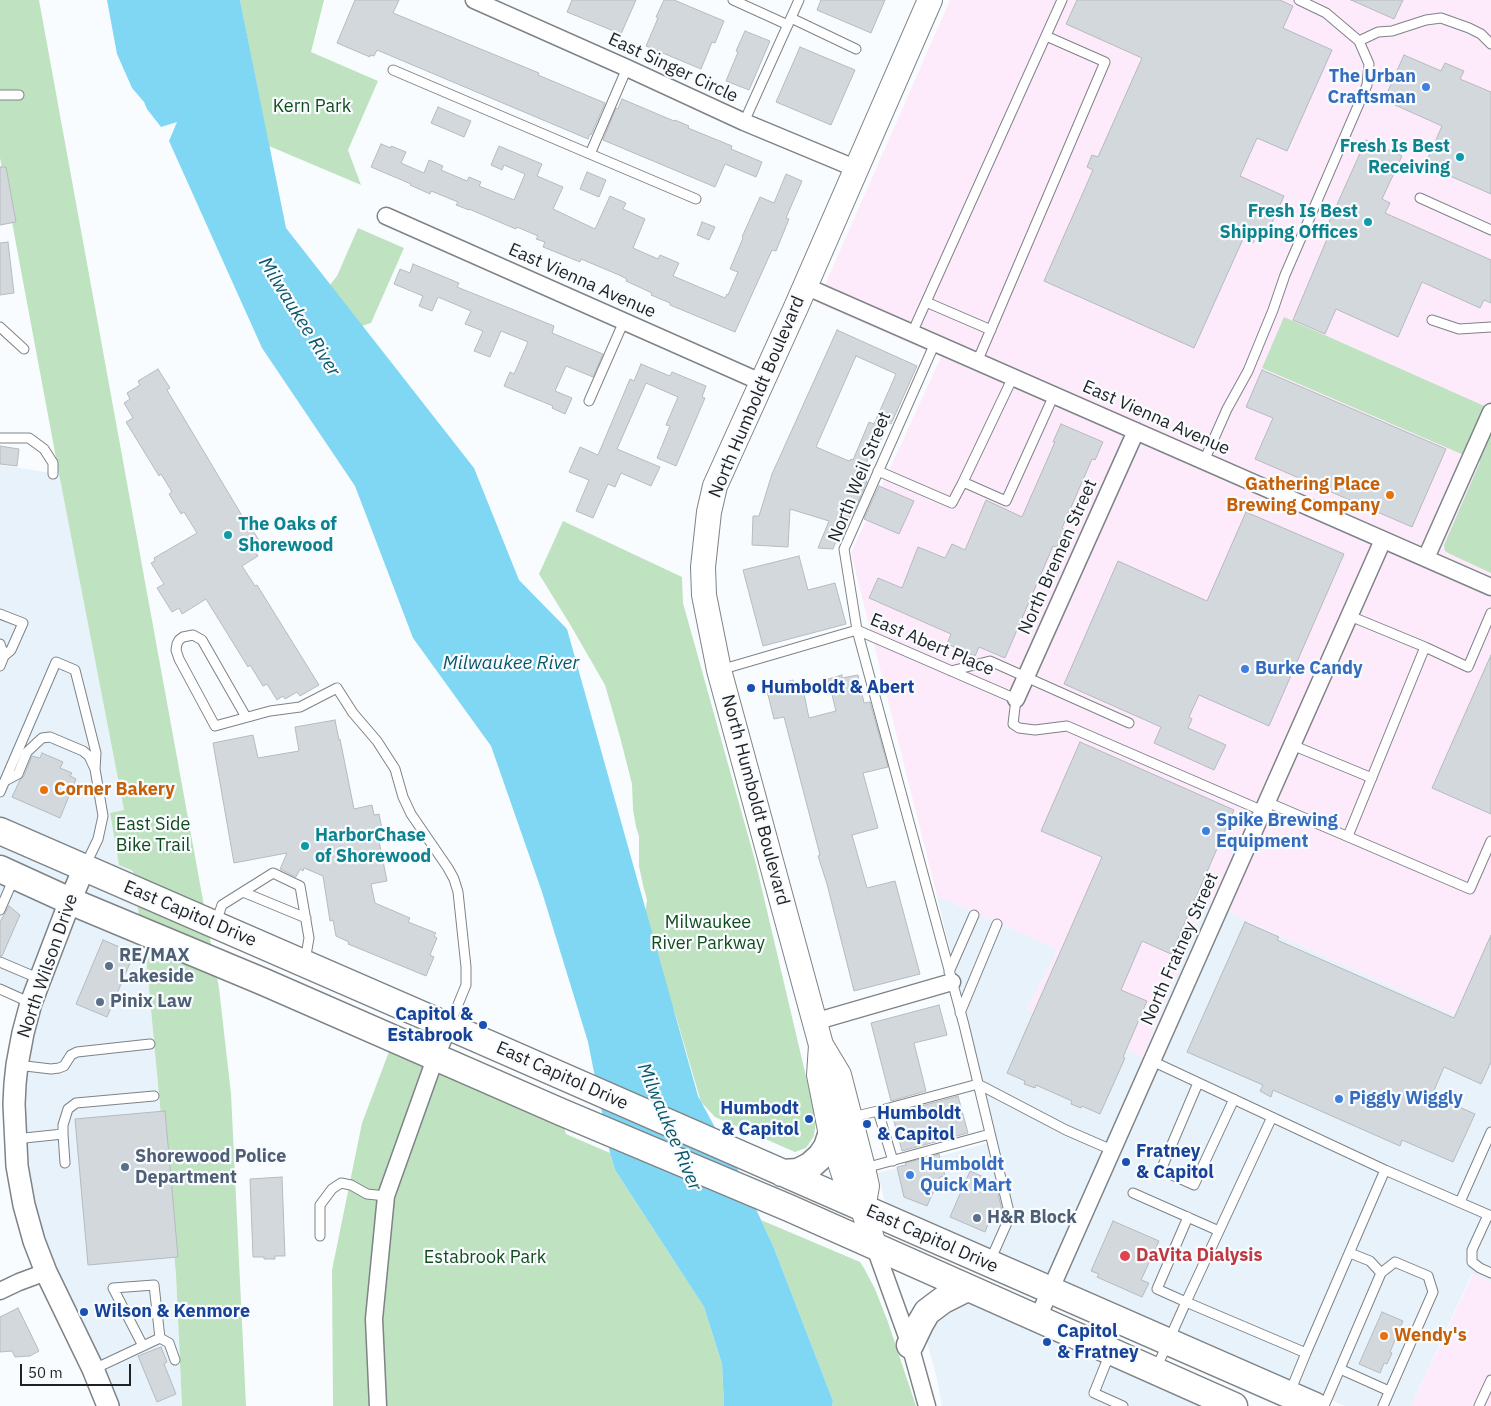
<!DOCTYPE html>
<style>
body{margin:0}
#map{position:relative;width:1491px;height:1406px;overflow:hidden;background:#f9fcff;font-family:"IBM Plex Sans",sans-serif}
canvas{display:block}
.scale{position:absolute;left:20px;top:1364px;width:111px;height:22px;box-sizing:border-box;border:2px solid #1f2123;border-top:0;padding-left:6px;font-size:15px;line-height:18px;white-space:nowrap;color:#1f2123;-webkit-text-stroke:4px #f9fcff;paint-order:stroke}
</style>
<div id="map">
<canvas width="1491" height="1406"></canvas>
<div class="scale">50 m</div>
</div>
<script>
const g = document.querySelector('canvas').getContext('2d');
g.lineJoin = 'round';
function fillPath(path, color) {
  g.fillStyle = color;
  g.fill(path, 'evenodd');
}
function toPath(rows) {
  const path = new Path2D();
  for (const r of rows) {
    path.moveTo(r[0], r[1]);
    for (let i = 2; i < r.length; i += 2) path.lineTo(r[i], r[i + 1]);
  }
  return path;
}
function trace(path, color, width, dash) {
  g.strokeStyle = color;
  g.lineWidth = width;
  g.lineCap = dash ? 'butt' : 'round';
  g.setLineDash(dash || []);
  g.stroke(path);
}
function drawText(font, color, halo, rows, align = 'center') {
  g.font = font + ' "IBM Plex Sans",sans-serif';
  g.lineWidth = 4.5;
  g.setLineDash([]);
  g.textBaseline = 'middle';
  g.strokeStyle = halo;
  g.fillStyle = color;
  for (const [text, x, y, turn = 0] of rows) {
    g.save();
    g.translate(x, y);
    g.rotate((+turn || 0) * Math.PI / 180);
    g.textAlign = isNaN(turn) ? turn : align;
    if (halo) g.strokeText(text, 0, 0);
    g.fillText(text, 0, 0);
    g.restore();
  }
}
fillPath(toPath([
 [0,465,59,474,124,811,110,814,119,865,133,871,135,890,146,957,176,1275,182,1406,108,1406,17,1166,31,1003,0,989],
 [937,896,1058,949,1027,1009,1143,1057,1207,900,1249,922,1491,1031,1491,1282,1472,1274,1411,1406,1345,1406,885,1203,878,1173,996,1141],
 [965,1302,1200,1406,942,1406,937,1379,926,1338,928,1321]
]), '#e8f2fa');
fillPath(toPath([
 [950,0,1491,0,1491,1031,1249,922,1207,901,1143,1057,1027,1009,1058,949,937,896,851,553,941,357,817,303],
 [1473,1274,1491,1282,1491,1406,1411,1406]
]), '#fdebfc');
fillPath(toPath([
 [0,0,39,0,219,988,231,1094,246,1406,182,1406,176,1275,146,957,135,890,133,871,119,865,110,813,124,810,59,474,0,158],
 [240,0,324,0,311,52,378,81,348,150,361,185,269,146],
 [358,228,404,248,371,323,362,326,330,285,337,276],
 [1284,317,1491,409,1491,573,1450,554,1445,551,1444,545,1480,462,1262,368],
 [563,521,682,577,683,603,756,864,816,1119,814,1136,806,1148,795,1152,715,1117,701,1102,675,1013,643,933,647,900,643,885,639,866,639,836,636,827,633,809,632,784,620,737,605,685,571,626,539,574],
 [390,1049,564,1127,566,1134,610,1153,615,1170,704,1307,722,1364,724,1406,333,1406,332,1270,362,1123],
 [761,1220,860,1262,865,1270,875,1289,888,1322,916,1406,832,1406,833,1401,774,1248]
]), '#bfe2c0');
fillPath(toPath([
 [107,0,240,0,286,228,474,468,519,580,567,629,698,1096,738,1170,774,1248,833,1401,832,1406,724,1406,722,1364,704,1307,615,1170,610,1153,588,1042,542,892,491,746,413,638,355,486,262,348,169,141,177,122,161,127,147,109,144,102,132,88,117,54]
]), '#80d7f3');
const building = toPath([
 [355,0,399,0,393,13,539,73,538,75,605,103,591,135,590,134,588,139,377,50,374,56,370,55,370,57,337,43,355,0],
 [572,0,636,0,621,34,567,12,572,0],
 [664,0,674,0,724,21,715,43,712,42,701,69,646,46,658,18,656,17,664,0],
 [821,0,885,0,871,33,817,10,821,0],
 [1077,0,1280,0,1293,6,1283,28,1332,50,1287,151,1257,138,1240,176,1284,196,1271,225,1260,228,1253,243,1243,239,1194,348,1044,281,1093,170,1087,167,1092,155,1098,157,1142,58,1066,24,1077,0],
 [1351,0,1403,0,1394,19,1351,0],
 [745,31,770,41,749,90,726,81,738,52,736,51,745,31],
 [800,47,855,70,831,125,776,102,800,47],
 [1404,55,1441,71,1445,63,1464,71,1460,79,1491,92,1491,194,1425,165,1442,126,1384,100,1404,55],
 [622,99,674,121,675,120,689,126,688,128,732,146,731,149,762,162,756,177,725,164,715,187,603,140,616,108,618,109,622,99],
 [438,107,471,121,464,137,431,123,438,107],
 [1366,140,1402,156,1382,199,1390,203,1385,213,1491,260,1491,303,1484,300,1480,308,1422,282,1398,337,1336,309,1325,334,1293,320,1327,239,1329,233,1325,231,1366,140],
 [381,144,391,148,391,146,406,152,401,163,424,173,429,160,443,166,441,170,467,181,469,177,481,182,479,186,514,200,525,174,504,165,502,170,491,165,499,146,542,164,537,176,563,187,553,209,595,229,610,196,626,203,623,209,645,219,633,248,658,259,660,255,679,263,673,276,725,298,727,294,728,295,738,272,730,269,743,238,742,237,760,197,774,203,786,174,802,181,786,218,789,219,776,251,772,250,735,332,670,305,670,303,651,295,652,293,626,281,627,279,619,275,581,259,580,262,543,247,545,242,536,239,538,236,517,227,516,229,511,227,469,209,469,210,456,205,458,202,431,191,430,194,410,185,411,184,371,167,381,144],
 [0,167,6,167,16,222,0,225,0,167],
 [587,172,606,180,599,197,580,189,587,172],
 [702,222,715,227,709,240,697,235,702,222],
 [8,242,14,293,0,295,0,243,8,242],
 [413,264,459,283,457,287,554,326,552,333,603,354,593,377,566,366,555,391,572,398,565,414,552,408,553,406,504,386,510,372,514,374,528,342,501,331,490,357,474,351,483,331,465,324,471,311,438,297,432,311,419,306,423,296,394,284,400,269,410,273,413,264],
 [837,330,917,366,891,424,888,423,873,458,869,457,859,478,867,481,853,514,851,513,848,523,844,522,833,549,818,548,829,521,790,509,788,547,752,545,753,516,759,516,772,474,837,330],
 [856,356,896,374,874,424,869,422,853,460,851,459,849,461,816,447,856,356],
 [641,364,670,376,672,372,706,386,702,397,705,398,676,466,657,458,670,426,666,425,678,397,646,383,617,449,660,467,651,486,621,473,615,487,608,484,593,518,576,511,589,480,569,472,580,447,598,455,630,379,634,381,641,364],
 [158,369,170,388,167,390,185,420,244,519,245,519,259,540,255,542,260,550,256,553,258,556,242,566,255,586,257,585,319,685,300,696,297,692,285,699,283,696,277,700,267,684,263,686,250,665,248,667,206,599,182,614,179,608,172,612,157,588,164,584,151,563,155,561,154,558,197,533,184,512,181,514,169,494,172,492,161,474,159,476,126,422,133,418,124,403,130,399,127,393,140,385,138,381,158,369],
 [1262,370,1446,449,1412,527,1255,459,1273,418,1246,407,1262,370],
 [1061,424,1103,442,1095,460,1092,459,1062,528,1065,530,1057,547,1053,546,1005,658,979,647,975,656,947,644,951,634,869,598,878,578,902,588,918,547,945,558,952,544,965,550,986,500,1022,517,1055,442,1053,442,1061,424],
 [0,446,19,449,17,466,0,464,0,446],
 [879,486,914,501,899,534,864,519,879,486],
 [1246,512,1344,554,1269,726,1199,695,1189,717,1192,719,1188,728,1226,745,1214,770,1154,743,1161,727,1064,684,1118,561,1207,601,1246,512],
 [799,556,808,590,835,583,846,624,763,646,743,570,799,556],
 [1491,655,1491,814,1432,788,1491,655],
 [842,675,842,678,858,675,864,703,870,702,888,767,863,773,878,828,852,835,867,888,895,881,920,974,854,991,827,884,818,856,820,855,784,717,774,719,766,687,793,680,796,691,803,689,809,718,836,711,828,679,842,675],
 [335,720,339,740,340,739,354,809,372,805,374,815,379,814,384,839,379,841,387,881,371,884,375,903,410,918,408,922,436,933,434,936,437,938,430,955,434,957,426,976,348,944,349,942,336,936,333,920,330,921,323,876,304,868,303,871,300,869,296,877,280,869,287,853,234,863,213,743,253,735,258,758,299,751,295,727,335,720],
 [1080,742,1234,810,1171,954,1142,941,1121,990,1147,1001,1123,1057,1125,1058,1100,1114,1082,1106,1081,1108,1071,1104,1072,1101,1036,1085,1035,1088,1024,1084,1025,1081,1007,1073,1102,857,1041,831,1080,742],
 [42,753,63,762,60,768,72,773,70,776,76,779,60,818,12,797,20,780,24,776,32,756,40,758,42,753],
 [9,906,20,915,2,956,0,956,0,922,9,906],
 [1245,922,1279,937,1277,940,1454,1018,1491,935,1491,1062,1481,1084,1444,1067,1432,1095,1475,1114,1453,1162,1402,1140,1400,1146,1273,1090,1271,1097,1260,1091,1263,1085,1187,1052,1245,922],
 [103,940,129,951,128,954,133,956,107,1017,76,1004,103,940],
 [939,1005,947,1035,914,1043,926,1091,891,1101,871,1023,939,1005],
 [958,1096,968,1133,902,1151,892,1114,958,1096],
 [165,1111,178,1257,88,1265,75,1119,165,1111],
 [939,1154,945,1176,940,1177,927,1206,904,1197,897,1167,906,1165,905,1163,939,1154],
 [970,1171,995,1182,1002,1210,1000,1214,993,1211,985,1232,950,1217,970,1171],
 [282,1177,285,1256,275,1256,275,1259,264,1259,264,1257,253,1257,250,1179,282,1177],
 [1113,1221,1159,1241,1141,1280,1149,1283,1142,1297,1097,1277,1099,1274,1091,1271,1113,1221],
 [18,1308,39,1351,30,1356,15,1357,12,1351,0,1352,0,1317,18,1308],
 [1382,1312,1403,1321,1390,1352,1392,1353,1387,1364,1384,1363,1380,1373,1359,1364,1382,1312],
 [161,1347,167,1362,164,1364,176,1394,157,1402,138,1356,161,1347]
]);
fillPath(building, '#d2d8dc');
trace(building, '#b6bbc0', 1);
const service = toPath([
 [733,0,788,25],
 [791,18,856,49],
 [1359,41,1378,32,1392,31,1426,20,1441,18,1469,28,1481,34,1491,44],
 [393,70,590,154,627,68],
 [0,95,19,95],
 [744,122,799,0],
 [590,154,696,199],
 [1420,198,1491,230],
 [926,302,991,330],
 [1432,320,1459,329,1491,327],
 [0,327,24,349],
 [912,333,1062,0],
 [935,343,844,549,857,630,964,1025,1010,1216,990,1261],
 [977,362,1105,62,1046,36],
 [1013,377,963,482,1006,501,1054,395],
 [589,401,624,321],
 [0,438,29,438,44,449,53,463,53,474],
 [1204,461,1227,409,1248,371,1273,310,1285,275,1367,85,1369,64,1359,41,1326,13,1299,0],
 [878,471,952,503,963,482],
 [0,614,23,623,11,650,4,656,0,666],
 [1350,616,1425,647],
 [0,644,4,656],
 [720,670,857,630,1016,699,1013,724,1019,728,1035,730,1067,726,1263,811],
 [951,671,990,661,1129,723],
 [246,717,202,640,193,635,183,637,179,640,177,644,176,650,179,659,215,726,270,711,300,707,337,688,353,713,377,741,395,769,403,797,411,814,448,868,454,879,458,892,466,967,466,985,450,1024],
 [1292,745,1372,778],
 [5,781,18,774,27,752,42,738,50,737,83,751,89,756,95,769,103,816,98,839,85,866],
 [0,792,56,662,75,670,96,753,95,769],
 [1267,802,1470,889,1491,841],
 [1348,836,1425,647,1468,667,1491,613],
 [243,892,306,918],
 [0,910,14,878],
 [216,922,222,905,273,873,300,886,309,938,305,961],
 [0,962,40,979],
 [949,972,974,915],
 [0,989,31,1003],
 [960,1013,997,924],
 [1152,1061,1385,1170,1306,1353],
 [17,1065,51,1069,59,1068,64,1066,71,1055,77,1052,150,1044],
 [1198,1083,1161,1170,1194,1185,1234,1099],
 [852,1117,878,1111],
 [1272,1117,1186,1302,1306,1353,1290,1392],
 [63,1134,65,1163],
 [15,1139,63,1134,63,1125,68,1109,76,1103,154,1096],
 [893,1161,878,1111,978,1084,1066,1130,1112,1150],
 [865,1168,990,1134],
 [1385,1170,1491,1216],
 [1133,1193,1219,1231],
 [1460,1202,1491,1132],
 [1488,1215,1472,1250,1472,1262,1480,1268,1491,1273],
 [320,1236,320,1205,332,1189,341,1183,351,1185,367,1194,386,1196],
 [1350,1253,1370,1261,1381,1273],
 [160,1338,169,1343,175,1360],
 [1110,1353,1094,1393,1123,1406],
 [94,1369,160,1338,154,1285,113,1288,143,1346],
 [1156,1369,1186,1302,1157,1289,1188,1217],
 [1340,1369,1389,1391],
 [1324,1406,1381,1273,1395,1262,1428,1276,1433,1292,1383,1406],
 [1479,1406,1491,1380]
]);
const minor = toPath([
 [474,0,627,68,744,122,857,169],
 [386,216,763,383],
 [805,286,1491,587],
 [1426,558,1491,412],
 [1016,699,1136,431],
 [814,1022,952,982],
 [874,1245,910,1345,927,1406],
 [0,1291,19,1282,46,1272],
 [1037,1320,1383,540],
 [378,1406,374,1319,386,1196,436,1056,449,1026]
]);
const tertiary = toPath([
 [84,868,70,901,31,1003,23,1033,17,1065,15,1084,14,1104,17,1166,24,1205,34,1241,46,1272,93,1369,108,1406]
]);
const secondary = toPath([
 [821,1045,819,1075,831,1135,845,1178,863,1209,874,1245],
 [863,1209,867,1186,863,1168,839,1075,821,1045,719,670,704,595,703,567,709,512,715,486,797,305,930,0]
]);
const primary = toPath([
 [0,831,473,1037,1315,1406],
 [0,869,70,901,264,982,561,1112,789,1208,1234,1406],
 [782,1173,798,1172,810,1166,821,1156,827,1147,831,1135],
 [910,1345,920,1324,927,1312,943,1300,967,1288]
]);
trace(service, '#7e8387', 11);
trace(minor, '#7e8387', 19);
trace(tertiary, '#7e8387', 24);
trace(secondary, '#7e8387', 26);
trace(primary, '#7e8387', 29);
trace(service, '#fff', 9);
trace(minor, '#fff', 16);
trace(tertiary, '#fff', 21);
trace(secondary, '#fff', 24);
trace(primary, '#fff', 26);
for (const [x, y, r, color] of [
 [1426,87,5,"#3f7fe0"],
 [1460,157,5,"#0f9aa8"],
 [1368,222,5,"#0f9aa8"],
 [1390,495,5,"#e8710a"],
 [228,535,5,"#0f9aa8"],
 [1245,669,5,"#3f7fe0"],
 [751,688,5,"#1a4fb4"],
 [44,790,5,"#e8710a"],
 [1206,831,5,"#3f7fe0"],
 [305,846,5,"#0f9aa8"],
 [109,966,5,"#5c6f8a"],
 [100,1002,5,"#5c6f8a"],
 [483,1025,5,"#1a4fb4"],
 [1339,1099,5,"#3f7fe0"],
 [809,1119,5,"#1a4fb4"],
 [867,1124,5,"#1a4fb4"],
 [1126,1162,5,"#1a4fb4"],
 [125,1167,5,"#5c6f8a"],
 [910,1175,5,"#3f7fe0"],
 [977,1218,5,"#5c6f8a"],
 [1125,1256,6,"#e0444e"],
 [84,1312,5,"#1a4fb4"],
 [1384,1336,5,"#e8710a"],
 [1047,1342,5,"#1a4fb4"]
]) {
  const dot = new Path2D();
  dot.arc(x, y, r, 0, 2 * Math.PI);
  g.fillStyle = color;
  g.fill(dot);
  trace(dot, '#f9fcff', 2);
}
drawText('18px', '#1f2123', '#f9fcff', [
 ["East Singer Circle",673,68,25],
 ["East Vienna Avenue",582,281,24],
 ["North Humboldt Boulevard",757,397,-67],
 ["East Vienna Avenue",1156,418,24],
 ["North Weil Street",860,477,-68],
 ["North Bremen Street",1058,557,-66],
 ["East Abert Place",932,645,23],
 ["North Humboldt Boulevard",755,800,75],
 ["East Capitol Drive",190,914,23],
 ["North Fratney Street",1180,949,-66],
 ["North Wilson Drive",48,966,-71],
 ["East Capitol Drive",562,1076,24],
 ["East Capitol Drive",932,1239,24]
]);
drawText('bold 18px', '#366cbe', '#f9fcff', [
 ["The Urban",1416,77,"right"],
 ["Craftsman",1416,98,"right"],
 ["Burke Candy",1255,669],
 ["Spike Brewing",1216,821],
 ["Equipment",1216,842],
 ["Piggly Wiggly",1349,1099],
 ["Humboldt",920,1165],
 ["Quick Mart",920,1186]
], 'left');
drawText('18px', '#114b1b', '#f9fcff', [
 ["Kern Park",312,107],
 ["East Side",153,825],
 ["Bike Trail",153,846],
 ["Milwaukee",708,923],
 ["River Parkway",708,944],
 ["Estabrook Park",485,1258]
]);
drawText('bold 18px', '#0d838f', '#f9fcff', [
 ["Fresh Is Best",1450,147],
 ["Receiving",1450,168],
 ["Fresh Is Best",1358,212],
 ["Shipping Offices",1358,233],
 ["The Oaks of",238,525,"left"],
 ["Shorewood",238,546,"left"],
 ["HarborChase",315,836,"left"],
 ["of Shorewood",315,857,"left"]
], 'right');
drawText('bold 18px', '#c56008', '#f9fcff', [
 ["Gathering Place",1380,485,"right"],
 ["Brewing Company",1380,506,"right"],
 ["Corner Bakery",54,790],
 ["Wendy's",1394,1336]
], 'left');
drawText('bold 18px', '#164399', '#f9fcff', [
 ["Humboldt & Abert",761,688],
 ["Capitol &",473,1015,"right"],
 ["Estabrook",473,1036,"right"],
 ["Humbodt",799,1109,"right"],
 ["& Capitol",799,1130,"right"],
 ["Humboldt",877,1114],
 ["& Capitol",877,1135],
 ["Fratney",1136,1152],
 ["& Capitol",1136,1173],
 ["Wilson & Kenmore",94,1312],
 ["Capitol",1057,1332],
 ["& Fratney",1057,1353]
], 'left');
drawText('bold 18px', '#4e5e75', '#f9fcff', [
 ["RE/MAX",119,956],
 ["Lakeside",119,977],
 ["Pinix Law",110,1002],
 ["Shorewood Police",135,1157],
 ["Department",135,1178],
 ["H&R Block",987,1218]
], 'left');
drawText('bold 18px', '#be3a42', '#f9fcff', [
 ["DaVita Dialysis",1136,1256]
], 'left');
drawText('italic 19px', '#0b576a', '#f9fcff', [
 ["Milwaukee River",299,317,58],
 ["Milwaukee River",511,664],
 ["Milwaukee River",669,1127,67]
]);
</script>
